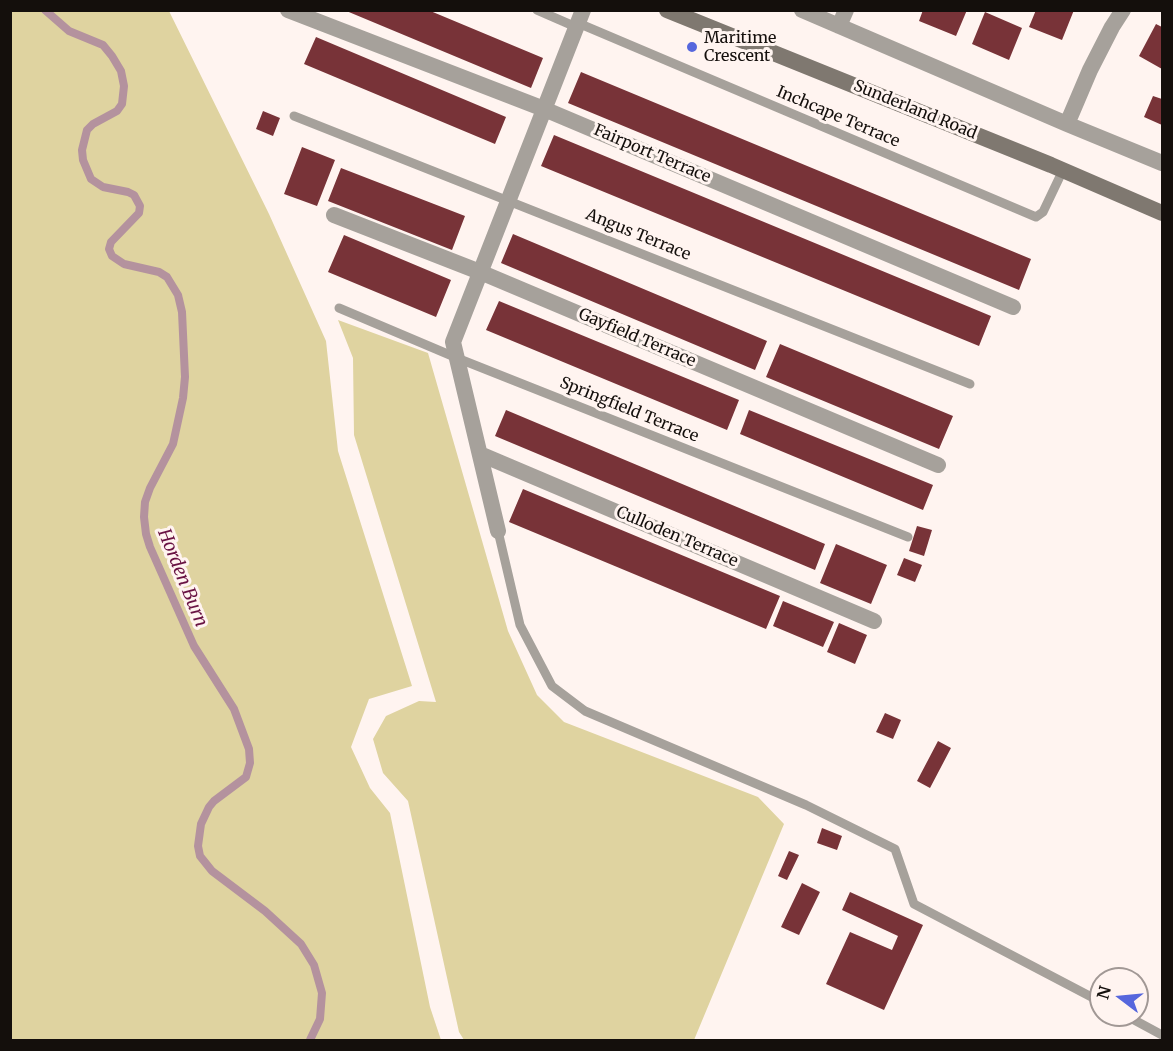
<!DOCTYPE html>
<style>
body{margin:0}
#map{position:relative;width:1173px;height:1051px;overflow:hidden;background:#fff4f0;font-family:Merriweather,serif}
canvas{display:block}
.frame{position:absolute;inset:0;border:12px solid #140f0c;pointer-events:none}
.north{position:absolute;left:1089px;top:967px;width:60px;height:60px;box-sizing:border-box;background:#fff4f0;border:2px solid #a19895;border-radius:50%;rotate:286deg;font-size:16px;font-weight:700;line-height:24px;text-align:center;color:#140f0c}
.north::after{content:'';display:block;margin:auto;width:21px;height:27px;background:#5667dd;clip-path:polygon(50% 0,100% 100%,50% 72%,0 100%)}
</style>
<div id="map">
<canvas width="1173" height="1051"></canvas>
<div class="frame"></div>
<div class="north">N</div>
</div>
<script>
const g = document.querySelector('canvas').getContext('2d');
g.lineJoin = 'round';
function fillPath(path, color) {
  g.fillStyle = color;
  g.fill(path, 'evenodd');
}
function toPath(rows) {
  const path = new Path2D();
  for (const r of rows) {
    path.moveTo(r[0], r[1]);
    for (let i = 2; i < r.length; i += 2) path.lineTo(r[i], r[i + 1]);
  }
  return path;
}
function trace(path, color, width, dash) {
  g.strokeStyle = color;
  g.lineWidth = width;
  g.lineCap = dash ? 'butt' : 'round';
  g.setLineDash(dash || []);
  g.stroke(path);
}
function drawText(font, color, halo, rows, align = 'center') {
  g.font = font + ' Merriweather,serif';
  g.lineWidth = 6;
  g.setLineDash([]);
  g.textBaseline = 'middle';
  g.strokeStyle = halo;
  g.fillStyle = color;
  for (const [text, x, y, turn = 0] of rows) {
    g.save();
    g.translate(x, y);
    g.rotate((+turn || 0) * Math.PI / 180);
    g.textAlign = isNaN(turn) ? turn : align;
    if (halo) g.strokeText(text, 0, 0);
    g.fillText(text, 0, 0);
    g.restore();
  }
}
fillPath(toPath([
 [10,11,169,11,269,214,326,341,338,451,412,686,369,699,351,747,370,788,390,813,430,1007,441,1040,11,1040],
 [338,320,428,353,508,631,537,695,564,722,758,797,784,824,694,1040,464,1040,459,1032,408,801,383,773,373,739,386,716,419,701,436,702,354,435,353,358]
]), '#dfd3a0');
trace(toPath([
 [45,10,69,31,103,45,112,56,121,71,124,86,122,104,117,111,93,124,87,130,82,150,83,160,91,179,103,187,128,192,134,195,140,206,139,213,111,242,109,249,112,256,124,264,159,272,167,277,178,295,182,312,185,377,183,398,173,444,150,488,145,502,144,517,146,534,150,547,194,646,234,709,249,749,250,763,246,777,214,801,209,807,201,824,198,846,200,856,212,871,265,911,301,944,314,965,322,993,320,1019,310,1040]
]), '#b4929e', 8);
fillPath(toPath([
 [344,10,428,10,543,58,531,88],
 [923,10,967,10,956,36,919,21],
 [1036,10,1074,10,1062,40,1029,27],
 [985,12,1022,28,1009,60,972,44],
 [1156,24,1162,27,1162,69,1139,56],
 [316,37,506,117,495,144,304,64],
 [581,72,1031,259,1019,290,568,103],
 [1153,96,1162,99,1162,125,1144,117],
 [263,111,280,118,273,136,256,129],
 [554,135,991,316,979,346,541,166],
 [302,147,335,160,317,206,284,194],
 [341,168,465,216,452,250,328,201],
 [513,234,767,341,755,370,501,263],
 [344,235,451,280,436,317,328,272],
 [499,301,739,400,727,430,486,330],
 [780,344,953,416,939,449,766,377],
 [506,410,825,544,815,570,495,436],
 [749,410,933,485,923,510,740,434],
 [523,489,780,596,766,629,509,522],
 [917,526,932,530,924,556,909,551],
 [836,544,887,565,871,604,820,583],
 [904,558,922,565,915,582,897,575],
 [783,601,834,622,823,647,773,626],
 [839,623,867,635,855,664,827,652],
 [885,713,901,720,893,739,876,732],
 [938,741,951,748,930,788,917,781],
 [822,828,842,836,837,850,817,843],
 [789,851,799,855,787,880,778,876],
 [802,883,820,892,799,935,781,927],
 [850,892,923,925,884,1010,826,984,850,932,892,950,898,936,842,910]
]), '#783338');
trace(toPath([
 [537,10,576,27],
 [578,23,1036,217,1043,212,1063,170],
 [294,116,970,384],
 [339,308,457,358,908,537],
 [498,531,520,625,552,686,585,711,806,805,895,849,914,904,1101,1002],
 [1125,1015,1162,1035]
]), '#a6a19b', 9);
trace(toPath([
 [288,10,544,109,1013,307],
 [802,10,1067,124,1162,163],
 [839,26,846,10],
 [1067,124,1090,70,1112,27,1123,10],
 [334,215,480,272,938,465],
 [480,454,874,621],
 [498,531,453,342,583,10]
]), '#a6a19b', 16);
trace(toPath([
 [667,10,1051,165,1162,213]
]), '#7f7870', 16);
for (const [x, y, r, color] of [
 [692,47,6,"#5667dd"]
]) {
  const dot = new Path2D();
  dot.arc(x, y, r, 0, 2 * Math.PI);
  g.fillStyle = color;
  g.fill(dot);
  trace(dot, '#fff4f0', 2);
}
drawText('16px', '#140f0c', '#fff4f0', [
 ["Maritime",704,38],
 ["Crescent",704,56]
], 'left');
drawText('16px', '#140f0c', '#fff4f0', [
 ["Sunderland Road",915,110,22],
 ["Inchcape Terrace",838,117,23],
 ["Fairport Terrace",652,154,23],
 ["Angus Terrace",638,235,22],
 ["Gayfield Terrace",637,338,23],
 ["Springfield Terrace",629,410,22],
 ["Culloden Terrace",677,537,23]
]);
drawText('italic 18px', '#691343', '#fff4f0', [
 ["Horden Burn",182,578,68]
]);
</script>
